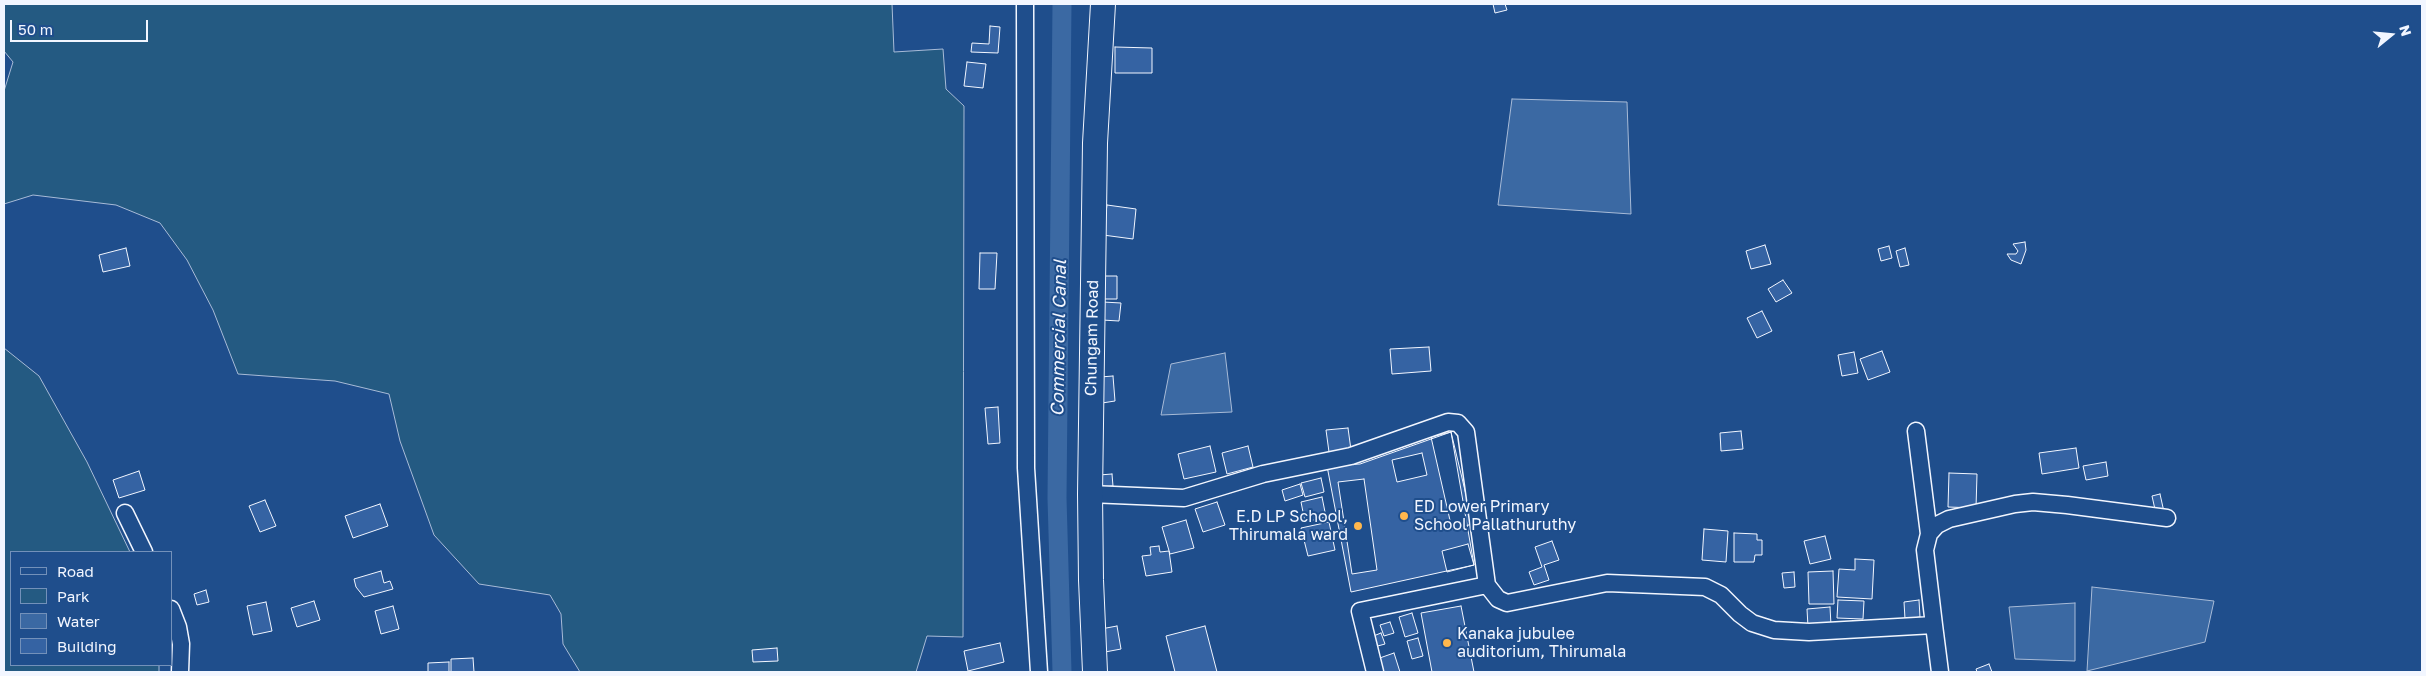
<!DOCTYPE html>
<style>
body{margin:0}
#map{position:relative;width:2426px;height:676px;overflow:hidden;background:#1f4e8c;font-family:"Golos Text",sans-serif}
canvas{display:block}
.frame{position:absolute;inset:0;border:5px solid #f2f6ff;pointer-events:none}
.legend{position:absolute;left:10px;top:551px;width:162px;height:115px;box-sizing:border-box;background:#1f4e8c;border:1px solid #7391ba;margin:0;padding:6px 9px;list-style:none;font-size:15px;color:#f2f6ff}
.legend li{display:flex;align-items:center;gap:10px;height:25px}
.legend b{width:25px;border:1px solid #7391ba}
.north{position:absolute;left:2366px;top:10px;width:50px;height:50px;-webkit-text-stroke:4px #1f4e8c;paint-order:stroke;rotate:73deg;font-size:14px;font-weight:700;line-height:20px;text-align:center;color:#f2f6ff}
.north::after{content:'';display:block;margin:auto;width:18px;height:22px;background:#f2f6ff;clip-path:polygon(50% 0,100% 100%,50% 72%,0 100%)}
.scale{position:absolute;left:10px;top:20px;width:138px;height:22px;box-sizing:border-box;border:2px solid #f2f6ff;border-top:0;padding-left:6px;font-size:15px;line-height:18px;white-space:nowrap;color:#f2f6ff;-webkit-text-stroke:4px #1f4e8c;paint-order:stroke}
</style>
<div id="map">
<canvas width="2426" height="676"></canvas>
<div class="frame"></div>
<ul class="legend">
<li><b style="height:6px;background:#1f4e8c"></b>Road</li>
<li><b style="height:14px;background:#245a82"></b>Park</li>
<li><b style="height:14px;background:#3b69a3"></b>Water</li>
<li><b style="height:14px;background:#3563a3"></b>Building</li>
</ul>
<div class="north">N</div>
<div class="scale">50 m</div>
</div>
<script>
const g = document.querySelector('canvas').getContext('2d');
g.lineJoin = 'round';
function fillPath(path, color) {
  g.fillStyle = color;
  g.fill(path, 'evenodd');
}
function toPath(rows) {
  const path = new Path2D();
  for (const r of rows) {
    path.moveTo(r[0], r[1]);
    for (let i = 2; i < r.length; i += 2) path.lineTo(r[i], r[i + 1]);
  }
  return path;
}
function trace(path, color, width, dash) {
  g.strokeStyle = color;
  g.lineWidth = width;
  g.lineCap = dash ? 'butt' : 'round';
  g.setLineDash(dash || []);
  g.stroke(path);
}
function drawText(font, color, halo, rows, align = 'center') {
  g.font = font + ' "Golos Text",sans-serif';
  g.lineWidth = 4;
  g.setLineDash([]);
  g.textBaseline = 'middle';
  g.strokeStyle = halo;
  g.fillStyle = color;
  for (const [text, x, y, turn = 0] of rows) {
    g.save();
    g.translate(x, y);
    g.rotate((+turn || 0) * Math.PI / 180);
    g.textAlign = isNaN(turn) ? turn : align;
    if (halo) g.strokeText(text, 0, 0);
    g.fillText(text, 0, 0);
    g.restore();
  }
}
const green = toPath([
 [4,4,892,4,894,52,943,49,946,89,964,106,963,637,927,636,916,672,580,672,563,644,561,614,550,595,479,584,434,535,400,441,389,394,335,381,238,374,213,310,187,260,160,223,116,205,33,195,4,204,4,91,13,62,4,51,4,4],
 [4,348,39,376,87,462,130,552,11,552,11,665,159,665,159,672,4,672,4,348]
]);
fillPath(green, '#245a82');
trace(green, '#a8bbd7', 1);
const water = toPath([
 [1512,99,1627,102,1631,214,1498,205,1512,99],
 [1225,353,1232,412,1161,415,1171,364,1225,353],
 [2092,587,2214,601,2205,642,2087,671,2092,587],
 [2075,603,2075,661,2015,659,2009,607,2075,603]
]);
fillPath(water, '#3b69a3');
trace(water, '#a8bbd7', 1);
trace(toPath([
 [1062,4,1057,498,1062,672]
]), '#3b69a3', 19);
const building = toPath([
 [1493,4,1505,4,1507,10,1495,13,1493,4],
 [990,26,1000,27,998,53,971,52,972,43,989,44,990,26],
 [1115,47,1152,48,1152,73,1115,73,1115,47],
 [967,62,986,64,983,88,964,86,967,62],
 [1107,205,1136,209,1133,239,1103,235,1107,205],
 [2025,242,2026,250,2021,264,2011,260,2007,254,2016,254,2018,251,2013,244,2025,242],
 [1765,245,1771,264,1751,269,1746,251,1765,245],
 [1889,246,1892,258,1881,261,1878,249,1889,246],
 [126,248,130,266,103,272,99,255,126,248],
 [1905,248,1909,265,1900,267,1896,251,1905,248],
 [980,253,997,253,995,289,979,289,980,253],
 [1104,276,1117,276,1117,299,1103,299,1104,276],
 [1783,280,1792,293,1776,302,1768,289,1783,280],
 [1103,302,1121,303,1119,321,1102,320,1103,302],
 [1762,311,1772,331,1757,338,1747,318,1762,311],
 [1429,347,1431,371,1392,374,1390,349,1429,347],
 [1882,351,1890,372,1868,380,1860,359,1882,351],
 [1854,352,1858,373,1842,376,1838,355,1854,352],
 [1113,376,1115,401,1102,403,1100,377,1113,376],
 [998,407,1000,443,988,444,985,408,998,407],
 [1348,428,1351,450,1329,452,1326,430,1348,428],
 [1741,431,1743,449,1721,451,1720,433,1741,431],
 [1451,432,1473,524,1452,529,1431,437,1451,432],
 [1451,432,1474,565,1351,592,1327,466,1360,464,1451,432],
 [1210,446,1216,472,1184,479,1178,454,1210,446],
 [1248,446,1253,467,1227,474,1222,453,1248,446],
 [2076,448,2079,468,2042,474,2039,453,2076,448],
 [1422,453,1427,475,1397,482,1392,460,1422,453],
 [2106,462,2108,476,2086,480,2083,466,2106,462],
 [139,471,145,490,119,498,113,480,139,471],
 [1949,473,1977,474,1976,508,1948,507,1949,473],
 [1112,474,1113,486,1100,487,1099,475,1112,474],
 [1321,478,1324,492,1305,497,1301,483,1321,478],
 [1364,479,1377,570,1352,574,1338,482,1364,479],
 [1300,484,1303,495,1285,501,1282,490,1300,484],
 [2160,494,2164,512,2156,514,2152,496,2160,494],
 [1322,497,1326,517,1305,522,1301,502,1322,497],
 [265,500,276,526,260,532,249,506,265,500],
 [1217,502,1225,525,1203,532,1195,509,1217,502],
 [380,504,388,526,353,538,345,516,380,504],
 [1186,520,1194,548,1170,554,1162,527,1186,520],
 [1329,522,1335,550,1308,556,1301,528,1329,522],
 [1704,529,1728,531,1726,562,1702,560,1704,529],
 [1734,533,1757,534,1757,540,1762,540,1762,555,1755,555,1754,562,1734,562,1734,533],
 [1825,536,1831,559,1810,564,1804,541,1825,536],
 [1552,541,1559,560,1544,565,1549,580,1534,585,1529,572,1542,567,1535,547,1552,541],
 [1468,544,1474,565,1447,572,1442,551,1468,544],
 [1159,546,1160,552,1169,551,1172,572,1146,576,1142,556,1151,555,1150,547,1159,546],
 [1855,559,1874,560,1872,599,1837,597,1839,569,1855,570,1855,559],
 [381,571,384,583,390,581,393,589,364,597,356,587,354,579,381,571],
 [1833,571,1834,604,1809,604,1808,572,1833,571],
 [1794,572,1795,587,1784,588,1782,573,1794,572],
 [206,590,209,602,197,605,194,594,206,590],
 [1838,600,1864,601,1863,619,1837,618,1838,600],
 [1919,600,1920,617,1905,619,1904,602,1919,600],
 [314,601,320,620,297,627,291,608,314,601],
 [266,602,272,631,253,635,247,606,266,602],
 [393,606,399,629,381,634,375,611,393,606],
 [1461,606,1474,672,1432,672,1421,613,1461,606],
 [1830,607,1831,625,1808,627,1807,609,1830,607],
 [1412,613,1418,633,1405,637,1399,617,1412,613],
 [1390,622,1394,633,1384,636,1380,625,1390,622],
 [1117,626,1121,649,1105,652,1101,629,1117,626],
 [1205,626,1217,672,1175,672,1166,636,1205,626],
 [1381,633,1385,644,1374,647,1371,637,1381,633],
 [1418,638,1423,656,1412,659,1407,641,1418,638],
 [1000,643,1004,662,968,671,964,651,1000,643],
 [777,648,778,661,753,662,752,650,777,648],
 [1394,653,1400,672,1379,672,1374,660,1394,653],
 [473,658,474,672,451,672,451,659,473,658],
 [449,662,449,672,428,672,428,663,449,662],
 [1989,664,1992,672,1977,672,1976,669,1989,664]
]);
fillPath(building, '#3563a3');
trace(building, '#f2f6ff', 1);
const minor = toPath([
 [1025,4,1026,468,1039,672],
 [1916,431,1929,534],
 [1090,494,1184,498,1263,474,1351,456,1448,422,1458,423,1466,432,1487,585,1498,599,1507,603,1607,583,1705,587,1721,595,1740,614,1752,623,1774,630,1809,632,1934,625,1925,550,1929,534,1937,525,1949,519,2015,504,2033,502,2067,505,2167,518],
 [125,513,144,552],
 [171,609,178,627,181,644,180,672],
 [1934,625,1940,672],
 [1375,672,1360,611,1487,585]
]);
const secondary = toPath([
 [1095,672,1091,580,1090,494,1095,143,1103,4]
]);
trace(minor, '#f2f6ff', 19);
trace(secondary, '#f2f6ff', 26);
trace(minor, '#1f4e8c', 16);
trace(secondary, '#1f4e8c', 24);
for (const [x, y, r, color] of [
 [1404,516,5,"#ffb74d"],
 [1358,526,5,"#ffb74d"],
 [1447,643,5,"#ffb74d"]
]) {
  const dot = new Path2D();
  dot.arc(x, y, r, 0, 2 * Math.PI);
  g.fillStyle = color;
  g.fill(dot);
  trace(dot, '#1f4e8c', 2);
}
drawText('16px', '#f2f6ff', '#1f4e8c', [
 ["Chungam Road",1092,338,-89]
]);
drawText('16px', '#f2f6ff', '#1f4e8c', [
 ["ED Lower Primary",1414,507],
 ["School Pallathuruthy",1414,525],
 ["E.D LP School,",1348,517,"right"],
 ["Thirumala ward",1348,535,"right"],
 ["Kanaka jubulee",1457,634],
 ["auditorium, Thirumala",1457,652]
], 'left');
drawText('italic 18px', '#f2f6ff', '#1f4e8c', [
 ["Commercial Canal",1059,338,-89]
]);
</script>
